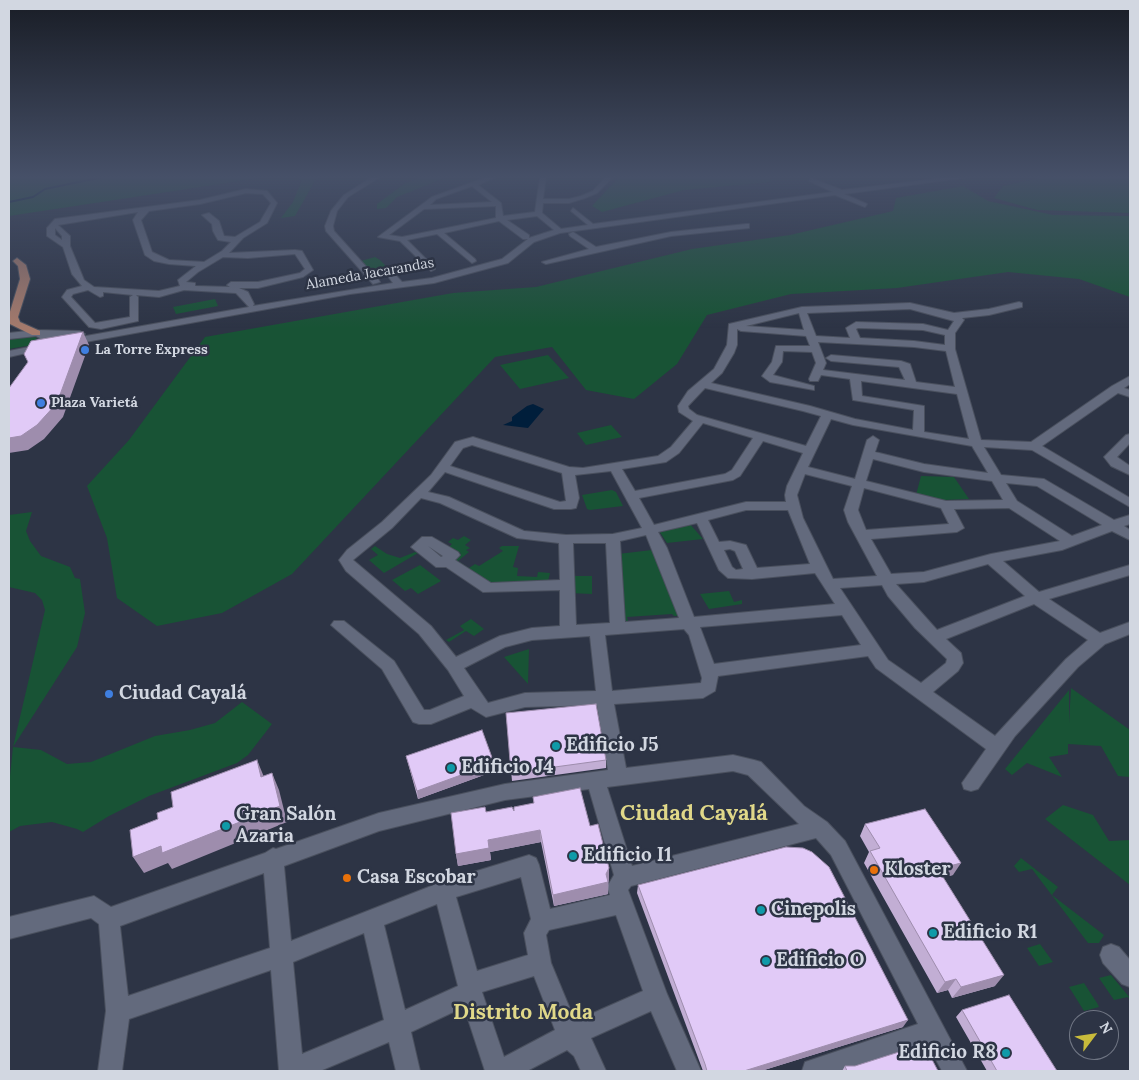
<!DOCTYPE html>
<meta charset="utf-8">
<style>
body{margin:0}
#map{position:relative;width:1139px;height:1080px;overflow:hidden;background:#2d3445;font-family:Lora,serif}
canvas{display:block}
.frame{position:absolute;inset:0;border:10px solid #d2d7e1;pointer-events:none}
.north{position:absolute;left:1069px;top:1010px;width:50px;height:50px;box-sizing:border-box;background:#2d3445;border:1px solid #6f7583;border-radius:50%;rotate:59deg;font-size:14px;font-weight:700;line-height:20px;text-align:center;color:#d2d7e1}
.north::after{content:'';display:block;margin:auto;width:18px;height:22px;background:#c8bb3b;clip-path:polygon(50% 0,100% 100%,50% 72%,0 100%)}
</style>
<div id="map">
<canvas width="1139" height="1080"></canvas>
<div class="frame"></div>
<div class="north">N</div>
</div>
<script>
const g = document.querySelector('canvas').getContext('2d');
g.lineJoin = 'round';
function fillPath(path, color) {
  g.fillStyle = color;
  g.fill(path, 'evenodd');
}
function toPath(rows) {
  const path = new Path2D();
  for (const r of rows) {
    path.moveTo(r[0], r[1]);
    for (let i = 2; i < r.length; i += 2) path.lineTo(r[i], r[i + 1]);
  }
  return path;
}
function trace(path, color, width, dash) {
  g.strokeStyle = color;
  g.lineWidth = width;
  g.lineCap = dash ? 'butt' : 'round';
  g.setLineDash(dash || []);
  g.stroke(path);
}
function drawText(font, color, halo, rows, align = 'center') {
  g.font = font + ' Lora,serif';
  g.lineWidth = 5;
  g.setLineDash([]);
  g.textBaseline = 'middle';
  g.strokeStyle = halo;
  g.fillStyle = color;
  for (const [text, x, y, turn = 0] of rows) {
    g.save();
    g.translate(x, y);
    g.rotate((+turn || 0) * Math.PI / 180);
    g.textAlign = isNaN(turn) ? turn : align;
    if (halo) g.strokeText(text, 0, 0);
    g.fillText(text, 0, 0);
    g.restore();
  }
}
fillPath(toPath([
 [9,177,266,177,9,216],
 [298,177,322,177,316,179,295,216,281,218,293,202,301,182],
 [421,177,447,177,397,197,386,208,377,209,377,204,404,184],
 [619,177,769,177,771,182,684,190,602,212,592,206],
 [1043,177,1130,177,1130,213,1037,210,994,198,1003,186],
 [963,186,988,201,1053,215,1130,216,1130,297,1079,279,1008,272,897,288,791,294,707,315,677,364,634,399,586,390,552,347,495,357,292,574,222,613,157,626,117,598,107,538,87,486,129,440,205,337,453,293,536,287,692,249,790,235,893,211,896,198],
 [375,257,380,260,389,269,372,272,361,261],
 [215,299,218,306,176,314,173,307],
 [32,336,37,338,32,345,9,349,9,340],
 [548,355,569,378,520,389,500,365],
 [611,425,622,437,586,445,577,433],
 [921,476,954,477,969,499,944,500,916,495],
 [612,490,616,492,623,506,590,510,587,509,582,495],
 [32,512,26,531,30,541,41,556,70,567,75,578,80,579,85,613,77,647,13,747,41,750,67,764,91,762,155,736,190,730,215,723,242,702,272,724,248,755,237,763,149,796,109,816,83,832,77,829,52,822,20,826,9,832,9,786,13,747,45,610,42,600,35,593,9,587,9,515],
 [689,523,703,539,667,543,659,531],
 [464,536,471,540,465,545,470,548,466,550,469,552,458,561,469,568,475,564,479,566,503,551,499,548,502,546,519,546,513,567,518,568,517,576,537,577,538,572,550,573,547,585,493,586,456,562,454,559,461,553,449,547,452,544,448,542,453,538,458,540],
 [375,546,387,554,400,558,415,552,418,553,384,573,369,560,378,555,371,549],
 [652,550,655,551,681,616,674,616,672,614,627,617,628,621,624,621,618,554],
 [420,565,441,581,418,594,411,588,405,591,392,580],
 [569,576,592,576,592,594,569,593],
 [729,591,734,602,742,600,742,604,709,609,700,594],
 [471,619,484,629,474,636,466,631,449,642,446,640,464,630,460,626],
 [529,649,528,682,528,684,504,657],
 [1071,688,1130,730,1130,777,1118,776,1101,746,1068,744,1068,754,1049,757,1062,777,1027,763,1012,775,1005,769,1069,690,1069,723],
 [1063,805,1093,815,1109,841,1130,840,1130,885,1045,819],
 [1021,858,1058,887,1052,895,1104,935,1099,943,1088,943,1032,869,1019,872,1014,866],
 [1040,944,1053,962,1039,966,1027,948],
 [1111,975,1130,998,1130,1000,1128,997,1114,1000,1099,978],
 [1084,983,1097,1003,1099,1007,1084,1011,1069,987]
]), '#185335');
fillPath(toPath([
 [533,404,544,409,528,428,503,425,512,421,512,417,527,406]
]), '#001e3b');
trace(toPath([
 [9,202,33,197,45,189,103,177]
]), '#001e3b', 2);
const minor = toPath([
 [372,177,380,177,348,197,337,211,333,226,334,231,370,271,392,271,402,282,432,278,502,259,528,239,523,239,499,221,444,233,475,259,476,261,472,263,437,234,407,240,434,267,435,269,431,271,400,241,378,237,432,197,487,177,496,177,478,185,501,203,503,216,535,212,540,177,546,177,543,199,569,199,581,196,593,191,606,177,613,177,597,193,585,198,569,203,543,203,542,213,561,229,588,225,571,211,573,208,593,224,833,192,809,181,811,178,842,190,951,177,970,177,844,194,867,204,865,207,835,195,560,233,534,242,508,263,434,283,350,294,69,345,64,342,69,339,249,307,236,293,184,290,159,297,136,295,138,297,138,321,101,329,89,327,62,297,67,290,82,286,72,274,63,247,47,236,47,228,55,219,200,200,246,189,267,191,277,203,267,223,243,238,229,253,295,250,302,251,313,270,303,277,258,288,239,288,248,292,254,304,253,306,393,283,387,275,375,275,380,282,373,284,326,231,325,226,331,211,344,195,372,177],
 [472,186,492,202,430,205,436,199,472,186],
 [246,193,263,194,271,203,260,222,235,237,224,236,219,221,209,213,202,215,212,224,213,231,218,240,231,242,222,251,204,262,169,260,152,252,141,220,149,211,200,204,246,193],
 [496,206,496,218,402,237,389,235,424,209,496,206],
 [138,212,133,220,145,255,154,261,169,264,196,266,178,280,180,286,159,291,94,287,84,280,70,246,70,236,58,225,138,212],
 [537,216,554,230,529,238,529,235,507,220,537,216],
 [55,228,62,236,62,240,55,235,55,228],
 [295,254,305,269,300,273,258,282,231,282,227,285,230,287,195,286,195,283,186,282,198,272,223,257,248,258,295,254],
 [88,290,100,297,103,296,103,292,133,295,130,297,130,317,95,323,71,297,73,294,88,290],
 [746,224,749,224,749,228,671,236,546,264,542,262,589,249,570,236,569,234,573,232,596,247,671,232,746,224],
 [1019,302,1022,303,1022,307,989,315,962,318,964,320,955,333,955,349,981,440,1031,442,1112,386,1130,376,1130,384,1124,388,1130,390,1130,397,1118,393,1042,446,1130,498,1130,507,1032,450,984,447,1001,475,1044,479,1114,520,1130,515,1130,524,1124,526,1130,530,1130,540,1112,531,1062,550,1003,561,1039,592,1130,565,1130,575,1049,599,1100,633,1130,622,1130,634,1105,644,1078,667,1015,736,978,789,971,791,964,789,962,783,986,749,876,668,868,656,718,676,715,691,703,698,614,704,626,768,733,755,754,760,761,762,804,806,827,822,845,841,967,1071,942,1071,928,1045,850,1071,802,1071,805,1062,814,1059,918,1024,831,855,816,838,631,886,628,890,667,994,701,1071,677,1071,651,1011,591,1038,606,1071,581,1071,574,1056,567,1050,527,1071,485,1071,464,1007,411,1032,420,1071,396,1071,389,1042,320,1071,279,1071,271,970,129,1019,122,1071,98,1071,106,1011,99,924,91,918,9,939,9,917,94,896,111,907,265,853,273,848,276,849,379,813,505,784,608,770,597,705,525,707,486,717,471,708,431,724,419,724,413,722,382,669,331,625,334,621,344,621,394,661,424,710,430,710,464,696,448,670,419,634,346,571,339,560,347,550,382,522,431,475,455,442,473,437,569,467,583,468,658,456,671,447,693,421,679,412,678,406,688,391,714,369,727,345,729,324,802,307,910,303,954,313,989,309,1019,302],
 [910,309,954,321,948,330,923,324,856,322,846,328,850,338,816,336,807,313,910,309],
 [799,313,804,330,746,326,799,313],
 [858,328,923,330,945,335,945,345,914,341,860,338,856,329,858,328],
 [737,329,741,331,806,336,810,346,776,346,772,362,762,376,770,382,814,390,814,386,773,375,782,362,783,351,812,352,816,363,809,379,810,381,818,381,821,375,850,379,853,400,914,410,913,430,855,419,810,406,711,383,722,373,734,353,737,345,737,329],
 [818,342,914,347,946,351,955,387,916,382,910,364,901,361,831,355,826,358,831,361,899,367,905,380,823,370,826,363,818,342],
 [861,381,957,394,969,439,924,432,924,406,862,396,861,381],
 [705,388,803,411,821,416,806,446,697,415,689,409,688,406,705,388],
 [831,419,853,425,972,446,988,473,924,464,875,452,879,440,873,436,867,440,855,479,808,467,831,419],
 [703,423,753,438,732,470,725,474,635,491,622,469,666,462,679,453,703,423],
 [763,441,803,453,787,486,785,495,786,502,746,502,654,525,639,498,733,480,740,476,763,441],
 [472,445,562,473,566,501,560,502,450,466,463,448,472,445],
 [873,459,924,472,992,481,1003,500,946,501,866,481,873,459],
 [611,471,642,528,613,534,566,535,524,531,449,497,428,492,445,472,554,509,571,509,576,508,579,498,575,475,611,471],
 [805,474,852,486,844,510,848,522,877,576,833,579,803,518,797,495,805,474],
 [1006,483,1037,486,1102,525,1072,536,1017,501,1006,483],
 [864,488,941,508,949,524,866,530,858,510,864,488],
 [421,498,440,503,517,538,559,543,560,580,491,583,455,560,460,555,458,552,432,537,422,537,411,547,436,567,446,567,483,592,560,590,560,626,532,628,500,636,456,657,431,626,353,560,392,528,421,498],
 [1009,508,1060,541,991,554,924,572,891,574,871,539,957,532,964,528,954,509,1009,508],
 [746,510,788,510,810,564,757,568,746,545,730,541,719,542,708,520,746,510],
 [697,523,719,570,728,578,752,579,815,573,835,604,694,617,667,548,658,532,697,523],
 [646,535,679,618,625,622,620,541,646,535],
 [573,543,606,543,610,623,576,625,573,543],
 [428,546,443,556,441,557,428,546],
 [730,549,735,551,743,569,736,570,732,567,724,550,730,549],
 [988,564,1025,596,937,630,896,584,924,582,988,564],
 [882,585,888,596,915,628,947,659,946,663,921,683,888,660,840,588,882,585],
 [1034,604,1088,640,1066,659,995,736,933,692,958,671,963,663,961,653,946,639,1034,604],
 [842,615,861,645,714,664,700,627,842,615],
 [684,629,689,635,702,678,701,683,612,691,605,635,684,629],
 [590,636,596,691,525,693,488,703,464,668,505,647,532,640,590,636],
 [733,771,748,775,799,824,632,866,607,787,733,771],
 [589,789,614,875,607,887,610,895,550,909,539,865,536,858,529,855,444,881,291,941,284,866,379,831,505,800,589,789],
 [264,873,270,948,128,996,120,926,264,873],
 [521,877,531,919,524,933,528,955,477,971,456,897,521,877],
 [437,904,458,986,405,1010,384,925,437,904],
 [616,915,643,991,575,1021,551,963,546,935,549,930,616,915],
 [364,933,384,1020,302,1054,293,962,364,933],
 [534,976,555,1030,504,1057,482,992,534,976],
 [36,330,80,331,85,334,80,337,49,337,48,341,35,351,9,357,9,351,29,347,40,338,36,336,9,339,9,333,36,330],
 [1130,434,1130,443,1117,457,1130,466,1130,475,1111,466,1104,457,1126,435,1130,434],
 [1111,944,1119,947,1130,960,1130,987,1122,984,1103,963,1100,955,1103,947,1111,944]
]);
const major = toPath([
 [17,258,26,265,30,279,18,317,20,322,40,331,40,335,32,335,10,324,9,315,20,279,18,266,13,261,17,258]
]);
trace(minor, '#4a505e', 2);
trace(major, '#4a505e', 2);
fillPath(minor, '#636a7d');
fillPath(major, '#a47a6c');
fillPath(toPath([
 [506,713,606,760,606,768,512,781],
 [406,756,494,763,495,771,418,799],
 [533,797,590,826,609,868,608,894,554,906,541,842,490,852,491,860,458,866,456,854,486,812,514,811,534,803],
 [865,824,953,875,943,877,995,986,952,998,948,990,937,993,864,863,869,852,860,836],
 [638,885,903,1027,761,1071,703,1071,637,893],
 [962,1010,1057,1071,987,1071,956,1017],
 [845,1066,938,1071,842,1071]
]), '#c2aed4');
fillPath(toPath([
 [83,332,89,345,63,417,44,439,28,450,9,453,9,438],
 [257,760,264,777,261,777],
 [494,763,495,771,418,799,417,791],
 [272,773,279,790,287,822,172,869,168,863,144,873,133,857,161,846],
 [540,830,541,842,490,852,491,860,458,866,456,854,488,840],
 [961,863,953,875,931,881,938,869],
 [609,868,609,880,608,882,608,894,554,906,553,895,606,874],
 [1004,975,995,986,952,998,961,987],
 [956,979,948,990,937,993,945,982],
 [908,1020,903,1027,761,1071,744,1071]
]), '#9e8dad');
const building = toPath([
 [83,332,57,403,37,425,21,436,9,438,9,388,28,362,24,354,31,341,83,332],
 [596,704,606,760,511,773,506,713,596,704],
 [482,730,494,763,417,791,406,756,482,730],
 [257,760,261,777,272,773,280,806,162,853,161,846,133,857,130,830,158,819,157,813,173,807,171,792,257,760],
 [580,788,590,826,598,824,609,868,606,874,608,882,553,895,540,830,488,840,489,848,456,854,451,813,485,807,486,812,512,807,514,811,514,807,534,803,533,797,580,788],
 [925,809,961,863,938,869,1004,975,961,987,956,979,945,982,870,851,880,848,865,824,925,809],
 [786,847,803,848,812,852,829,867,908,1020,744,1071,707,1071,705,1064,638,885,786,847],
 [1009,995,1057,1071,997,1071,962,1010,1009,995],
 [924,1044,938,1071,847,1071,845,1066,855,1066,924,1044]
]);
fillPath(building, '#e1caf7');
trace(building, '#9e8dad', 1);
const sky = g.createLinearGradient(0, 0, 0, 328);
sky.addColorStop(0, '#191d26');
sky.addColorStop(0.54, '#465068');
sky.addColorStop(1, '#46506800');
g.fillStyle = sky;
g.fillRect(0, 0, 1139, 328);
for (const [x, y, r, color] of [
 [85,350,5,"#3f7fe0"],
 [41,403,5,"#3f7fe0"],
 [109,694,5,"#3f7fe0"],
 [556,746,5,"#0f9aa8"],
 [451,768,5,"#0f9aa8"],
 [226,826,5,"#0f9aa8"],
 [573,856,5,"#0f9aa8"],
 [874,870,5,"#e8710a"],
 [347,878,5,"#e8710a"],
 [761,910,5,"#0f9aa8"],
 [933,933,5,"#0f9aa8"],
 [766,961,5,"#0f9aa8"],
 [1006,1053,5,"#0f9aa8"]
]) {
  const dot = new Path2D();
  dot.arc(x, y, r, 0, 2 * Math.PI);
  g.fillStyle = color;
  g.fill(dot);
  trace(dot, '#2d3445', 2);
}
drawText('14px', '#d2d7e1', '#2d3445', [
 ["Alameda Jacarandas",370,274,-10]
]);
drawText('bold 14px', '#d2d7e1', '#2d3445', [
 ["La Torre Express",95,350],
 ["Plaza Varietá",51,403]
], 'left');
drawText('bold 19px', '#d2d7e1', '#2d3445', [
 ["Ciudad Cayalá",119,694],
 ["Edificio J5",566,746],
 ["Edificio J4",461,768],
 ["Gran Salón",236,815],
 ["Azaria",236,837],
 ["Edificio I1",583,856],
 ["Kloster",884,870],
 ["Casa Escobar",357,878],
 ["Cinepolis",771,910],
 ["Edificio R1",943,933],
 ["Edificio O",776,961],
 ["Edificio R8",996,1053,"right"]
], 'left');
drawText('bold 21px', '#e0d889', '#2d3445', [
 ["Distrito Moda",523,1013]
]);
drawText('bold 22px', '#e0d889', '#2d3445', [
 ["Ciudad Cayalá",694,814]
]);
</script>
